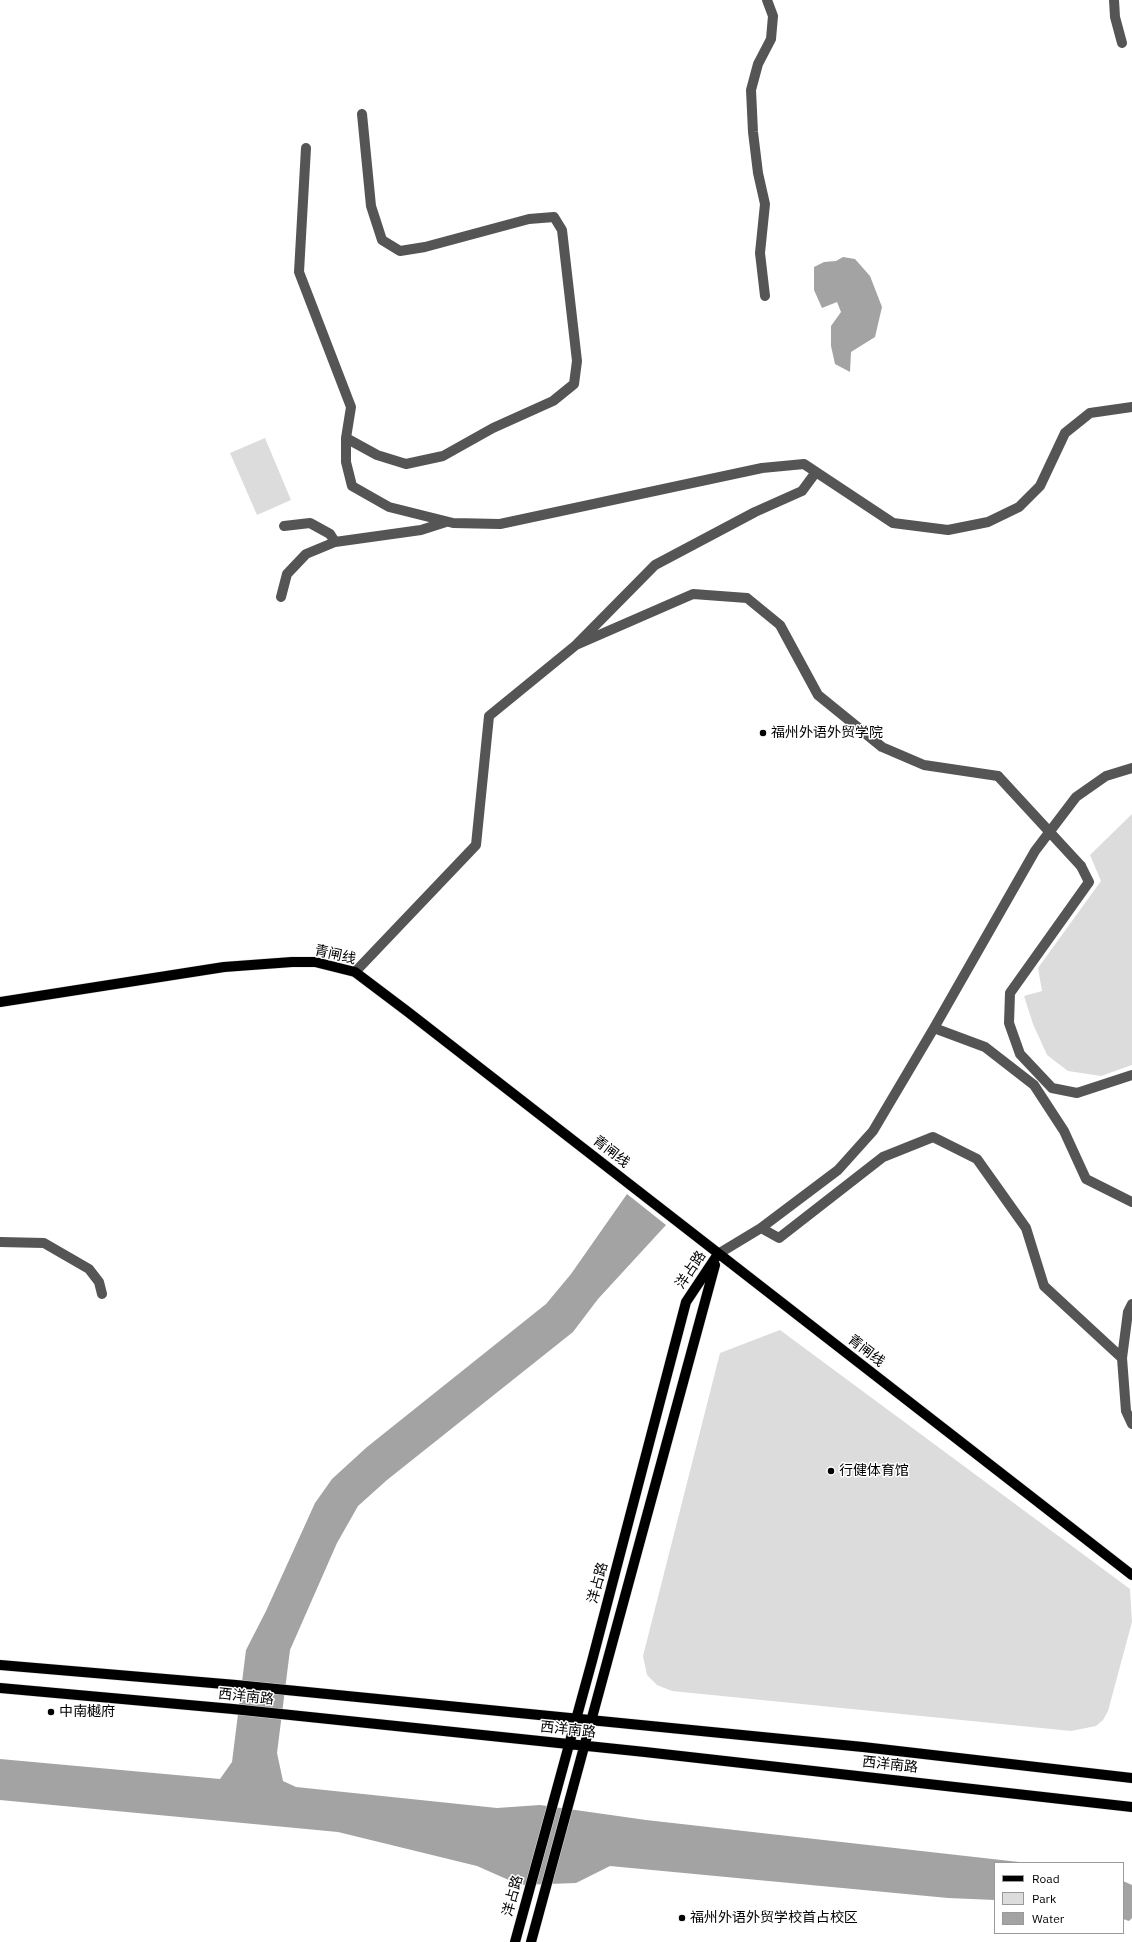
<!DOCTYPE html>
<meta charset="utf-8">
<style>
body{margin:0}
#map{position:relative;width:1132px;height:1942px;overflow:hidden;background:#fff;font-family:"IBM Plex Sans",sans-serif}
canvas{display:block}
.legend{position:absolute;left:994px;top:1862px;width:130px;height:72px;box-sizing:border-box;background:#fff;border:1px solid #999;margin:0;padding:5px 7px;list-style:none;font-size:12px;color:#000}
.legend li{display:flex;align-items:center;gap:8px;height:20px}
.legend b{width:20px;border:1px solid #999}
</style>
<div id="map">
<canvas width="1132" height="1942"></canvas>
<ul class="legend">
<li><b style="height:5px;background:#000"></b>Road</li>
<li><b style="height:11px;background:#dcdcdc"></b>Park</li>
<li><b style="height:11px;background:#a3a3a3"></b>Water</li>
</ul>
</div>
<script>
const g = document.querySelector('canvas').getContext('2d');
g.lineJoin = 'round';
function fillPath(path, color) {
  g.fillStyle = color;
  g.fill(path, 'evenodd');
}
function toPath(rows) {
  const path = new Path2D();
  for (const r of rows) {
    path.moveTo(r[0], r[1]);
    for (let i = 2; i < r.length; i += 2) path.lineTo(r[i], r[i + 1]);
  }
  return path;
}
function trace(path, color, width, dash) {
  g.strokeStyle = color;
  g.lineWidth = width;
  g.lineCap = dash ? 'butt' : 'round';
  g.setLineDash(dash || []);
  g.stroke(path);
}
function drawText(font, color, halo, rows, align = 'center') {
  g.font = font + ' "IBM Plex Sans","Noto Sans SC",sans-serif';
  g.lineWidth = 3;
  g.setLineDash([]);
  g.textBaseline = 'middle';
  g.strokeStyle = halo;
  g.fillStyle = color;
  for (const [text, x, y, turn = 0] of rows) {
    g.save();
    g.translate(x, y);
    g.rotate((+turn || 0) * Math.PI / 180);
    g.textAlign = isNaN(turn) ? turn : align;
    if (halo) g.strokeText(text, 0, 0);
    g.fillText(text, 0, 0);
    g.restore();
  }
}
fillPath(toPath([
 [265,438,291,500,257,515,230,453],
 [1132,814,1132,1065,1101,1076,1068,1071,1047,1055,1033,1024,1024,996,1042,991,1038,968,1101,881,1090,855],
 [780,1330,1130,1589,1132,1622,1108,1711,1103,1720,1096,1726,1071,1731,672,1691,657,1685,647,1675,643,1656,720,1353]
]), '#dcdcdc');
fillPath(toPath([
 [843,257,855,259,870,276,882,307,875,337,851,352,850,372,835,364,831,346,831,326,841,312,837,302,822,308,814,290,814,267,824,262,836,261],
 [627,1194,666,1225,598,1299,573,1332,387,1480,358,1506,337,1543,290,1650,277,1753,283,1781,296,1787,497,1808,540,1805,646,1820,1028,1863,995,1863,995,1900,948,1898,610,1866,576,1883,520,1885,477,1866,338,1832,0,1800,0,1759,220,1779,232,1762,246,1650,266,1611,315,1503,332,1479,367,1447,546,1304,571,1274],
 [1123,1881,1132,1885,1132,1918,1129,1921,1123,1919]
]), '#a3a3a3');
const major = toPath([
 [0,1002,224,967,292,962,315,962,355,972,408,1012,1132,1575],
 [0,1665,236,1685,863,1747,1132,1778],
 [0,1688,233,1709,645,1752,1132,1807],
 [515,1942,592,1661,686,1302,718,1254],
 [531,1942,715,1265]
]);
trace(major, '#dbdbdb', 11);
trace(toPath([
 [1114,0,1115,17,1122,43],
 [306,148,299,272,351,407,346,438,346,462,352,486,389,507,453,523,500,524,762,468,804,464,816,472,802,491,755,512,655,565,576,645],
 [765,296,760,253,765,204,758,173,753,132,751,90,758,64,771,39,773,16,767,0],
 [346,438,377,455,406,464,443,456,493,428,553,401,574,384,577,361,562,230,554,217,529,219,425,247,400,251,382,240,371,206,362,114],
 [816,472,893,523,948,530,988,522,1019,507,1040,486,1065,433,1090,413,1132,407],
 [284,526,310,523,330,534,335,542],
 [281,597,287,574,306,554,335,542,421,530,446,522],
 [1081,866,1089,882,1010,993,1009,1023,1020,1054,1052,1088,1077,1093,1132,1075],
 [355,972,476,845,489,716,576,645,693,594,747,598,780,625,818,695,882,747,924,765,998,776],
 [934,1028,985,1047,1034,1085,1064,1131,1086,1179,1132,1202],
 [761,1228,779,1238,883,1157,933,1137,977,1159,1026,1228,1044,1286,1122,1358],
 [0,1242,44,1243,89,1269,99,1282,102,1294],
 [718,1254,761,1228,838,1170,873,1131,934,1028,1035,851,1076,797,1106,776,1132,768],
 [1132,1304,1128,1312,1122,1358,1126,1411,1132,1424]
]), '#555', 10);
trace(major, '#000', 10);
trace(toPath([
 [998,776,1081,866]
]), '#555', 10);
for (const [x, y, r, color] of [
 [763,733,4,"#000"],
 [831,1471,4,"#000"],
 [51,1712,4,"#000"],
 [682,1918,4,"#000"]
]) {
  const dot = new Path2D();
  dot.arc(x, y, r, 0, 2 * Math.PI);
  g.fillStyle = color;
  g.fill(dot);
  trace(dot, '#fff', 1.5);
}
drawText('14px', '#000', '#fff', [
 ["福州外语外贸学院",771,733],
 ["行健体育馆",839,1471],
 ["中南樾府",59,1712],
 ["福州外语外贸学校首占校区",690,1918]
], 'left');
drawText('14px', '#000', '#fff', [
 ["青闸线",335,955,13],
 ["青闸线",611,1152,38],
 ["洋占路",691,1270,-56],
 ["青闸线",866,1351,38],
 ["洋占路",598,1583,-75],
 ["西洋南路",246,1697,6],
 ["西洋南路",568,1730,6],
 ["西洋南路",890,1765,6],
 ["洋占路",513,1896,-75]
]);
</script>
